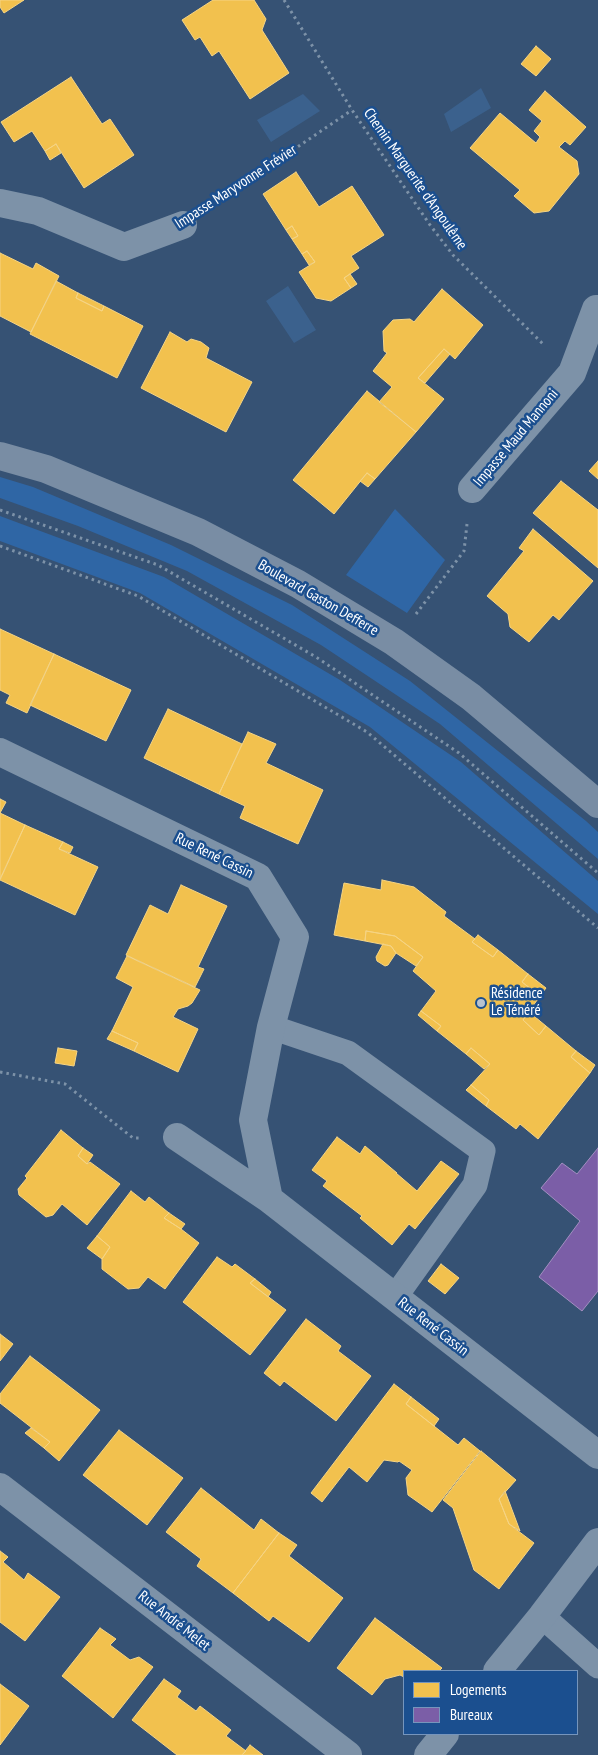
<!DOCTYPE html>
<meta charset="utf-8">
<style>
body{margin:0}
#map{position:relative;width:598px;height:1755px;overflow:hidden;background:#365274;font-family:"PT Sans Narrow",sans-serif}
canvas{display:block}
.legend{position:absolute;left:403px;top:1670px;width:175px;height:65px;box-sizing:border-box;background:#1b4f8f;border:1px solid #7695bc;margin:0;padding:6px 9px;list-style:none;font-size:15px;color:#fff}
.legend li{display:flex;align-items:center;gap:10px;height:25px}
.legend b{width:25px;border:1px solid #7695bc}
</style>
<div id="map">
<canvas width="598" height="1755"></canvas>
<ul class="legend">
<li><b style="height:14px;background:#f2c14e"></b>Logements</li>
<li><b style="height:14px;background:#7b5ea7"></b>Bureaux</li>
</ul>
</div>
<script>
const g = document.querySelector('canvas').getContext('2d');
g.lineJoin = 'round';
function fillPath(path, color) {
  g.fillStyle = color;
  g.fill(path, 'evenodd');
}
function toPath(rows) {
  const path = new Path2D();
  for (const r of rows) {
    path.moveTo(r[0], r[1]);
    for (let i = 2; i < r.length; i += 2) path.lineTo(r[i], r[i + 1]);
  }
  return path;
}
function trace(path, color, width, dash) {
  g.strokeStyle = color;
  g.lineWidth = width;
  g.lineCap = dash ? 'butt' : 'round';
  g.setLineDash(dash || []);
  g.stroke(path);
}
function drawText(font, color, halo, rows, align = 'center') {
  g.font = font + ' "PT Sans Narrow",sans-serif';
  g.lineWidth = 5;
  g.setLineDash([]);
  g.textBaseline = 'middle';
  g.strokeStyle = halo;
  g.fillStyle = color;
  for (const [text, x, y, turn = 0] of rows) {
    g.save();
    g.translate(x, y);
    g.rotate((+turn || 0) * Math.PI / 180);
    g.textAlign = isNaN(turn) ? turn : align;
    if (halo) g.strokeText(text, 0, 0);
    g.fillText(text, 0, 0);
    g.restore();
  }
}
fillPath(toPath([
 [0,477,33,487,171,545,292,605,410,681,586,821,598,832,598,859,440,724,321,645,187,571,78,526,0,498],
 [395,509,445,560,407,613,346,575],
 [0,516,164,577,340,680,461,762,598,881,598,914,370,727,140,593,0,541]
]), '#2f66a5');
fillPath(toPath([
 [481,88,491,108,451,132,444,114],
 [303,94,320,111,271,142,257,120],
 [288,286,316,330,294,343,266,301]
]), '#3b618d');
const homes = toPath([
 [0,0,24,0,4,13,0,7,0,0],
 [213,0,254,0,266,19,262,30,289,73,250,99,219,51,212,56,200,37,195,40,182,20,213,0],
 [536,46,551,59,536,76,521,64,536,46],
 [71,77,102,124,110,119,134,155,84,188,56,144,45,151,32,131,14,142,1,122,71,77],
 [545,91,586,127,570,145,565,141,559,147,577,161,579,174,549,211,534,213,514,196,520,190,470,148,500,113,536,143,540,137,534,131,542,121,529,110,545,91],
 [56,144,61,153,50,160,45,151,56,144],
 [296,172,319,207,352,186,384,235,351,256,359,268,344,278,351,288,331,301,316,298,299,272,315,262,307,251,302,254,292,239,298,236,292,226,286,230,263,194,296,172],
 [292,226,298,236,292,239,286,230,292,226],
 [307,251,315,262,309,265,302,254,307,251],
 [0,253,33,269,36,263,59,276,31,332,0,316,0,253],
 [350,274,357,284,351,288,344,278,350,274],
 [56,281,78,293,76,298,102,311,104,306,143,326,117,378,30,334,56,281],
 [442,289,483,325,455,359,444,349,418,378,444,399,416,432,379,402,392,387,373,371,387,353,384,351,383,331,393,320,410,319,414,322,442,289],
 [78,293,104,306,102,311,76,298,78,293],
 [170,332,187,342,191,339,201,342,209,348,206,358,252,382,226,432,141,388,170,332],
 [444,349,450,354,425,383,418,378,444,349],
 [367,391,416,432,375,479,367,473,334,514,293,480,367,391],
 [598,461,598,479,589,471,598,461],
 [367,473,375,479,368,487,360,481,367,473],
 [561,481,598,510,598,568,533,513,561,481],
 [533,529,593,581,559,620,553,615,529,642,510,627,508,614,487,596,524,551,519,548,533,529],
 [0,629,54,654,27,713,6,703,10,695,0,690,0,629],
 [54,654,131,690,106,741,30,705,54,654],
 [168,709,242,744,219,794,144,758,168,709],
 [248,732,276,744,266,763,323,790,298,844,240,818,245,806,219,794,248,732],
 [0,799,6,802,0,813,25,825,0,879,0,799],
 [25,825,63,842,59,849,98,867,75,915,0,880,25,825],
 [63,842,73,847,70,853,59,849,63,842],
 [382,880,414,887,446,912,444,916,475,939,472,942,493,957,498,950,528,974,522,982,540,996,523,1020,539,1035,546,1026,576,1051,571,1057,590,1073,538,1139,520,1124,516,1129,486,1106,489,1100,471,1085,490,1064,471,1048,466,1054,437,1031,441,1026,421,1011,436,991,413,971,423,957,395,936,366,931,365,941,334,935,344,883,381,890,382,880],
 [181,885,227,906,198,967,204,969,195,987,126,955,150,905,168,914,181,885],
 [366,931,395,936,423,957,416,966,396,953,391,946,365,941,366,931],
 [478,935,498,950,493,957,472,942,478,935],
 [383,944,391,946,396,953,388,965,385,966,377,961,376,957,383,944],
 [127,956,200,990,192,1003,188,1006,178,1009,173,1017,198,1029,178,1072,134,1051,138,1043,112,1031,133,987,116,978,127,956],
 [528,974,546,988,540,996,522,982,528,974],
 [421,1011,441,1026,437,1031,418,1015,421,1011],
 [529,1012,546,1026,539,1035,523,1020,529,1012],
 [112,1031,138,1043,134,1051,107,1039,112,1031],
 [58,1048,77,1051,74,1066,55,1063,58,1048],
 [471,1048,490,1064,484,1069,466,1054,471,1048],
 [576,1051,595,1065,590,1073,571,1057,576,1051],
 [471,1085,489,1100,486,1106,466,1090,471,1085],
 [61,1130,83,1148,78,1156,87,1164,90,1162,120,1184,87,1225,62,1204,53,1215,46,1217,19,1195,18,1189,27,1178,25,1176,61,1130],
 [337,1137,360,1154,365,1146,397,1173,396,1173,417,1191,441,1161,459,1174,415,1229,409,1224,392,1245,360,1218,362,1216,323,1186,327,1181,312,1170,337,1137],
 [83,1148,93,1155,87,1164,78,1156,83,1148],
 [131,1191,145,1202,149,1197,169,1213,164,1218,181,1229,199,1243,165,1289,148,1277,139,1288,128,1289,102,1269,102,1259,110,1247,97,1236,131,1191],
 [169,1213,185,1224,181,1229,164,1218,169,1213],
 [97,1236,110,1247,102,1259,87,1248,97,1236],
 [217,1257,232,1267,235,1264,255,1279,250,1283,286,1310,250,1355,183,1302,217,1257],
 [441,1264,459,1278,445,1294,428,1281,441,1264],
 [255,1279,271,1292,268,1297,250,1283,255,1279],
 [306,1319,341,1346,338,1351,371,1376,336,1421,284,1381,280,1386,264,1373,306,1319],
 [0,1334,13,1344,0,1361,0,1334],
 [30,1356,100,1410,59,1461,44,1448,50,1442,0,1403,0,1394,30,1356],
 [394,1384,411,1397,406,1404,458,1445,464,1438,480,1451,432,1512,408,1495,406,1478,412,1470,399,1461,398,1462,384,1460,367,1482,349,1467,322,1502,311,1493,394,1384],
 [411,1397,439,1419,434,1426,406,1404,411,1397],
 [31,1428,50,1442,44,1448,25,1433,31,1428],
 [119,1430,183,1478,147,1525,83,1475,119,1430],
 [481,1451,516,1480,499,1499,509,1524,534,1543,499,1589,474,1570,453,1508,443,1500,481,1451],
 [201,1488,254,1530,261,1519,279,1533,233,1593,197,1566,201,1559,166,1532,201,1488],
 [505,1491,520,1531,509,1524,499,1499,505,1491],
 [279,1533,297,1545,289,1556,343,1598,309,1642,273,1616,269,1621,233,1593,279,1533],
 [0,1551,8,1557,3,1562,24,1580,28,1573,60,1597,25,1641,0,1622,0,1551],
 [375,1618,442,1668,439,1671,404,1671,404,1677,400,1675,385,1679,372,1695,337,1668,375,1618],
 [100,1628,116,1639,110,1645,130,1660,139,1657,153,1667,113,1718,62,1676,100,1628],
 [164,1679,181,1691,177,1697,196,1711,200,1706,231,1730,226,1736,246,1751,242,1755,177,1755,132,1720,164,1679],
 [0,1684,29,1706,0,1745,0,1684],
 [250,1745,263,1755,242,1755,250,1745]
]);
fillPath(homes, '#f2c14e');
trace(homes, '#f6d483', 1);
const offices = toPath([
 [598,1148,598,1291,582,1311,539,1277,580,1221,541,1188,562,1163,577,1174,598,1148]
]);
fillPath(offices, '#7b5ea7');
trace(offices, '#a38ec1', 1);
trace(toPath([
 [284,0,352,110,430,225,453,255,544,345],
 [212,205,352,110],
 [0,510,158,565,316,657,459,753,598,873],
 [0,546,138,596,367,732,598,928],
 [416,614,464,551,467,524],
 [0,1072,65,1084,133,1138,141,1138]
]), '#7d92a8', 3, [2.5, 4]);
trace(toPath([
 [271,1027,348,1053,483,1151,475,1185,395,1297],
 [542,1616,598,1666]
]), '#7d92a8', 25);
trace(toPath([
 [0,203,38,211,124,247,183,225],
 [472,489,572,373,596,309,598,310],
 [0,752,258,877,295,937,271,1027,253,1120,269,1199,598,1455],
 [177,1137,269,1199],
 [0,1487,348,1755],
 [497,1671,542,1616,598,1542],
 [428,1755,445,1734]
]), '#7d92a8', 28);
trace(toPath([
 [0,456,46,469,198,532,298,584,394,642,471,697,598,804]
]), '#798da4', 28);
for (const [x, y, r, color] of [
 [481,1003,5,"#b9c2ce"]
]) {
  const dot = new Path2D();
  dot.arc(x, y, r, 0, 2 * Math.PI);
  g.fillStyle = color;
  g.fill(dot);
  trace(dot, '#1b4f8f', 2);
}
drawText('15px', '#fff', '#1b4f8f', [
 ["Chemin Marguerite d'Angoulême",415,179,55],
 ["Impasse Maryvonne Frévier",236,187,-33],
 ["Impasse Maud Mannoni",516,438,-50],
 ["Boulevard Gaston Defferre",318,598,30],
 ["Rue René Cassin",214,856,26],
 ["Rue René Cassin",433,1327,38],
 ["Rue André Melet",174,1621,38]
]);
drawText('15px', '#fff', '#1b4f8f', [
 ["Résidence",491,994],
 ["Le Ténéré",491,1011]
], 'left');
</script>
